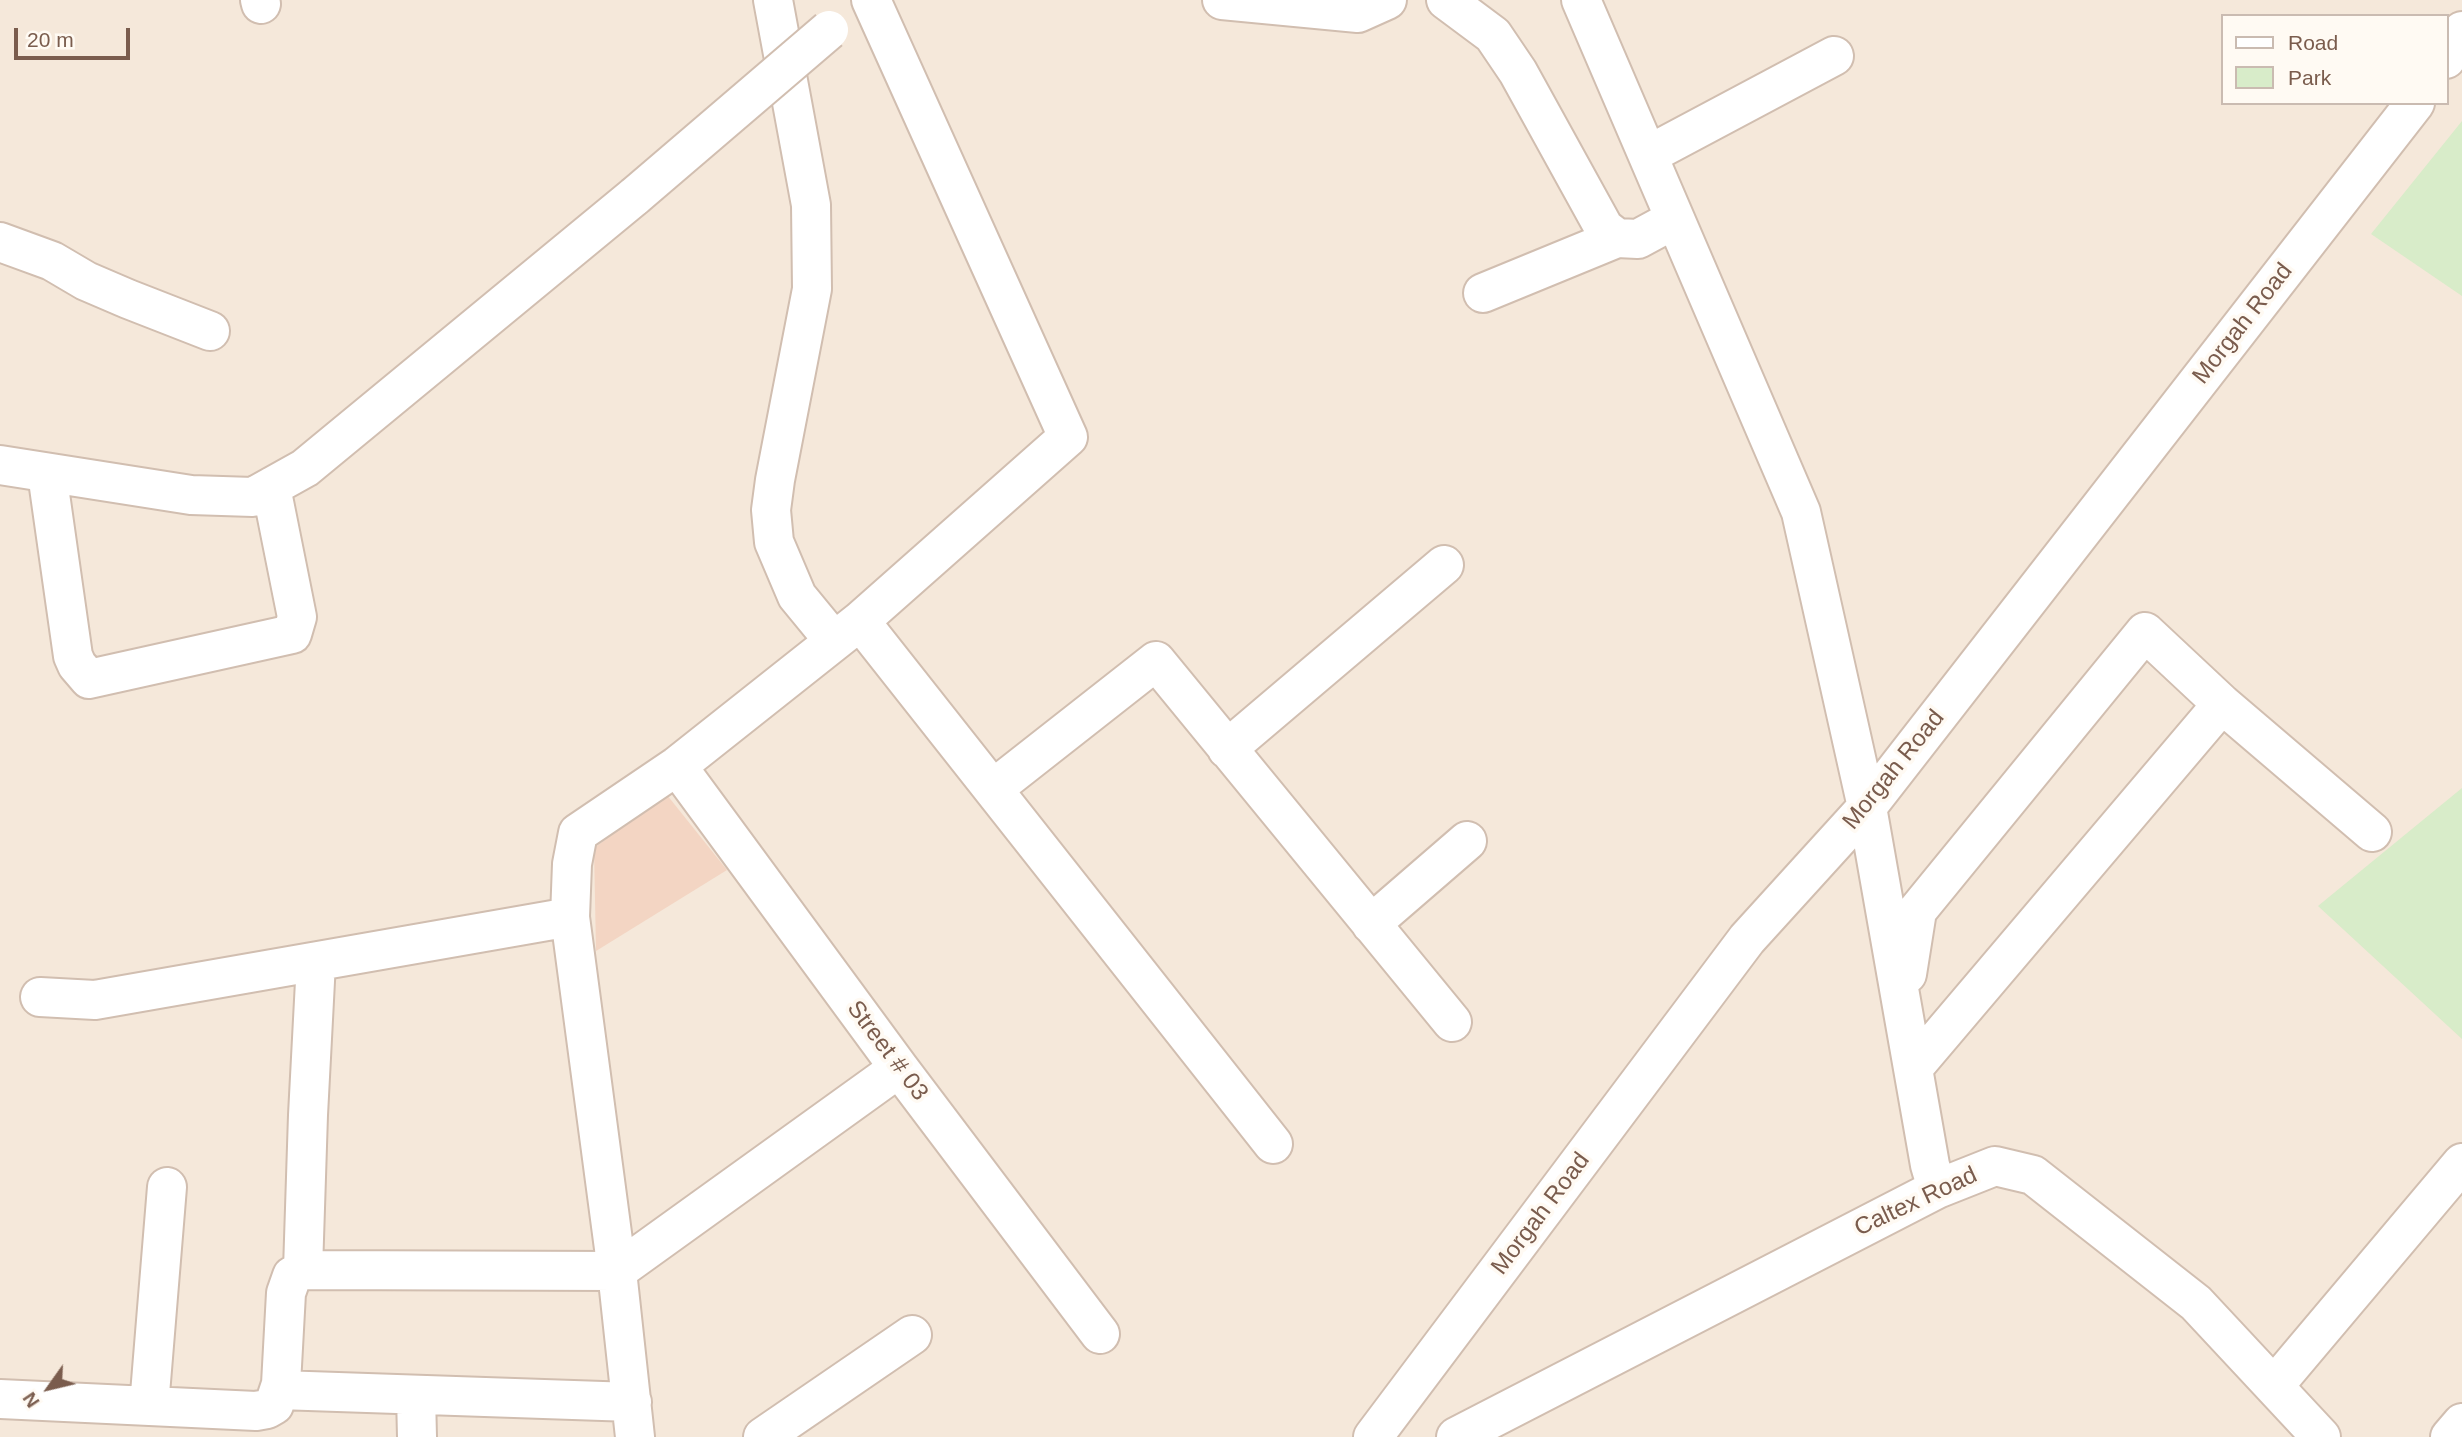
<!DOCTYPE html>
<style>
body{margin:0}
#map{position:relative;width:2462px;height:1437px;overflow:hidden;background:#fdf6ec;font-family:Arial,sans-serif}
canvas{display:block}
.legend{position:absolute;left:2221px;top:14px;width:228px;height:91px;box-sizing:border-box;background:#fffaf3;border:2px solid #cabbb1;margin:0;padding:9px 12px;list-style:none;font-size:21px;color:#7a5c4d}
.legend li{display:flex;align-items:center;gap:14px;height:35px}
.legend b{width:35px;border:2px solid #cabbb1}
.north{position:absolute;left:14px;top:1353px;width:70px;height:70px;-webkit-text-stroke:5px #fffaf3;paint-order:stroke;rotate:236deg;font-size:19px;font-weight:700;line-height:28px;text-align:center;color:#7a5c4d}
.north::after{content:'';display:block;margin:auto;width:24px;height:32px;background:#7a5c4d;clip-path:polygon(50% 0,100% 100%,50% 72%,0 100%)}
.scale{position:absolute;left:14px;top:28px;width:116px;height:32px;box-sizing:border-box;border:4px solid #7a5c4d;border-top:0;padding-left:9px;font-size:21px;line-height:24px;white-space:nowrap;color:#7a5c4d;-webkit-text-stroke:5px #fffaf3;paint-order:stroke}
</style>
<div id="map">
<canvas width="2462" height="1437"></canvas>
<ul class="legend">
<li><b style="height:9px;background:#fff"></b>Road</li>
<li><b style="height:19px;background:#d8ecc9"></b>Park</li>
</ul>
<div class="north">N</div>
<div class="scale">20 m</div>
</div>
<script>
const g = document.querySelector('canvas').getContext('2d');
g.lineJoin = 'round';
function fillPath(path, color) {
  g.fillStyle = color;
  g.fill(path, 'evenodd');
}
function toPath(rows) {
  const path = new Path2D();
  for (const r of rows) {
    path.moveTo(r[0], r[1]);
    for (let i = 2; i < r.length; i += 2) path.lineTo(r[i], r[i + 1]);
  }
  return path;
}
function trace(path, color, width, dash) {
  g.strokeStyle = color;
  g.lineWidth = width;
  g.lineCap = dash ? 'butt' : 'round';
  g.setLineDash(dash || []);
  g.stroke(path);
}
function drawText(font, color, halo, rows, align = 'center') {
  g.font = font + ' Arial,sans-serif';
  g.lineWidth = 7;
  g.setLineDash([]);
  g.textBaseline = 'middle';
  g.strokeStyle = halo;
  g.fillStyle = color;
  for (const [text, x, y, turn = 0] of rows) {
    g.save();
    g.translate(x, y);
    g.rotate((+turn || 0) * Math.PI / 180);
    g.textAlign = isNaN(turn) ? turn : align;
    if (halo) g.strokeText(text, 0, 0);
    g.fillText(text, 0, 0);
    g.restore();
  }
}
fillPath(toPath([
 [0,0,2462,0,2462,1437,0,1437],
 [2222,16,2446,16,2446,103,2222,103]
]), '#f5e8da');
fillPath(toPath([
 [2462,121,2462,296,2371,234],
 [2462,788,2462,1039,2318,906]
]), '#d8ecc9');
fillPath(toPath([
 [667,795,727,870,596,951,594,848]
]), '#f3d5c3');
const minor = toPath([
 [260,0,261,4],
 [773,0,811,205,812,289,775,480,771,510,774,542,797,596,834,641],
 [1222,0,1358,13,1387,0],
 [1446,0,1493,35,1518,72,1604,228,1617,238,1638,239,1675,219],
 [1581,0,1801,512,1867,807,1930,1165,1937,1189],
 [2446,59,2462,31],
 [1648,155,1834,56],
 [0,242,52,261,86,281,128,299,210,331],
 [1483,293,1617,238],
 [0,465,191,495,253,497,305,468,635,196],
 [47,473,73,656,77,665,89,679,292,634,297,617,271,487],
 [860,621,1273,1144],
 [1227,749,1444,565],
 [677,766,899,1068,1100,1334],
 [993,789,1156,661,1452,1022],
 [1371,924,1467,841],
 [1907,974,1917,911,2145,632,2222,704,2372,832],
 [40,997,95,1000,570,917],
 [1914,1067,2222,704],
 [303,1270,308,1115,316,962],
 [2274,1386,2462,1163],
 [279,1390,632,1402],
 [416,1395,417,1437],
 [0,1399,256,1411,267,1409,274,1405,281,1384,286,1293,292,1276,303,1270,617,1271,899,1068],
 [149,1406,167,1187],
 [635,1437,617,1271,570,917,572,864,578,833,677,766,860,621,1068,437,871,0],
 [763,1437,912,1335],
 [1373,1437,1747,939,1867,807,2415,103],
 [1456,1437,1937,1189,1995,1166,2033,1175,2196,1303,2321,1437],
 [2450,1437,2462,1423]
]);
trace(minor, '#d1beb0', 42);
trace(minor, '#fff', 38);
const minorBridge = toPath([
 [635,196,829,30]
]);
trace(minorBridge, '#d1beb0', 42, []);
trace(minorBridge, '#fff', 38);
drawText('24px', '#7a5c4d', '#fffaf3', [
 ["Morgah Road",2243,324,-52],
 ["Morgah Road",1894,770,-51],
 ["Street # 03",887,1051,53],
 ["Caltex Road",1916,1202,-25],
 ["Morgah Road",1541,1214,-53]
]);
</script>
